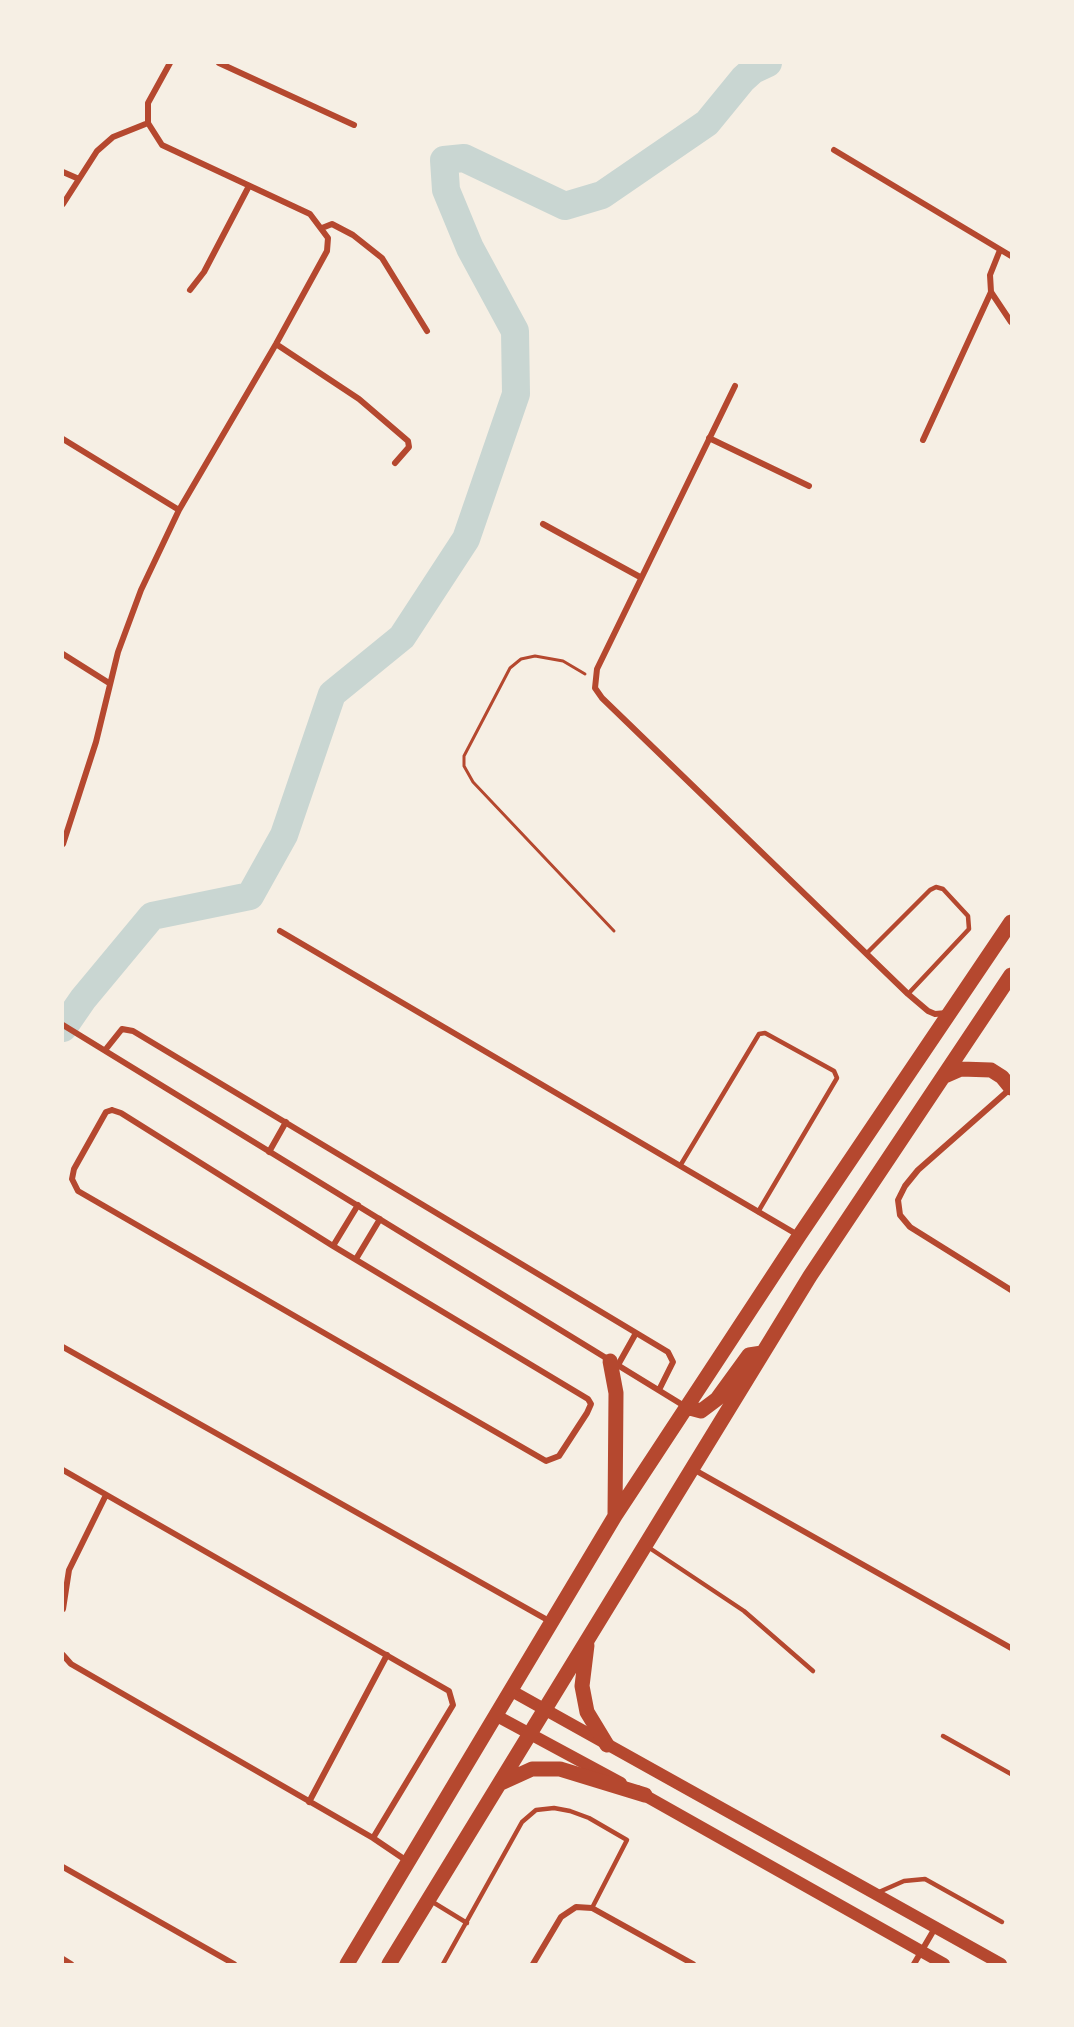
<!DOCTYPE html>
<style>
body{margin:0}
#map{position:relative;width:1074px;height:2027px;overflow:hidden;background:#f6efe4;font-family:Quicksand,sans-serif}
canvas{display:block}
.frame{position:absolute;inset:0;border:64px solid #f6efe4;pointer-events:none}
</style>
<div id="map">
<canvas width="1074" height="2027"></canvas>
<div class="frame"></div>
</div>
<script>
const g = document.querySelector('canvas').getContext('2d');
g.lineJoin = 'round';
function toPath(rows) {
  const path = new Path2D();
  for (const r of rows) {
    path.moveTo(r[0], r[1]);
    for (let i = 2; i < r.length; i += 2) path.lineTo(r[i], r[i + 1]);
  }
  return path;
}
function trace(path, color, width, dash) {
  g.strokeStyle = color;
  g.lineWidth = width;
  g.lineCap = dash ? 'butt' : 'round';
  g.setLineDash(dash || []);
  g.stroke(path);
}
trace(toPath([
 [63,1028,83,999,152,916,250,896,284,835,332,694,402,637,466,539,516,394,515,331,470,248,446,190,444,160,464,158,565,206,602,195,707,123,743,79,753,70,768,63]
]), '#c9d6d2', 28);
trace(toPath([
 [585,674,563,661,535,656,521,659,510,668,464,756,464,766,473,782,614,931]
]), '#b5482f', 3);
trace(toPath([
 [867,953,930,890,936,887,943,889,968,916,969,929,908,994],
 [680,1166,759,1034,765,1033,834,1071,837,1078,758,1212],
 [648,1547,744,1611,813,1671],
 [943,1736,1011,1774],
 [879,1892,904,1881,925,1879,1002,1922],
 [431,1901,467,1923],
 [443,1964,522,1822,536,1810,554,1808,570,1811,589,1818,627,1840,592,1908]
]), '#b5482f', 4.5);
trace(toPath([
 [219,63,354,125],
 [834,150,1011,256],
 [63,172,79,179],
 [63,204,97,151,113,137,148,123],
 [322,228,332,224,353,235,382,258,427,331],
 [1000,250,990,275,991,292,1011,322],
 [190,290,204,272,249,186],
 [276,344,359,399,408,441,409,447,395,463],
 [735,386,597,669,595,688,602,698,908,994,928,1011,935,1014,947,1013],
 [709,438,809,486],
 [63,439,179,510],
 [923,440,991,292],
 [543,524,640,577],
 [63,654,109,683],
 [63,844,96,742,118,652,141,590,179,510,276,344,327,251,328,238,310,214,162,145,148,123,148,103,170,63],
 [280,931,798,1235],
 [63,1025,686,1407],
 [106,1049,122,1029,133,1031,668,1352,673,1362,659,1390],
 [1010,1089,918,1170,905,1186,898,1200,900,1215,910,1227,1011,1290],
 [112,1110,121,1113,333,1246,588,1399,591,1404,587,1413,559,1456,546,1461,78,1191,72,1179,74,1169,106,1112,112,1110],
 [269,1152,286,1122],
 [333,1246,358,1205],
 [356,1259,380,1219],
 [63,1347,551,1622],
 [618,1365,636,1333],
 [693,1469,1011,1648],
 [63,1470,449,1691,453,1705,373,1838],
 [63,1609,69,1570,105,1497],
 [63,1655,71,1664,373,1838,407,1861],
 [309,1802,387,1655],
 [63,1867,234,1964],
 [63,1959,71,1964],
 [533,1964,561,1917,576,1907,592,1908,693,1964],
 [914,1964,935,1928]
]), '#b5482f', 6);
trace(toPath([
 [510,1690,1001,1964],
 [495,1715,621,1783],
 [637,1791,944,1964]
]), '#b5482f', 12);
trace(toPath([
 [945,1076,961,1069,991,1070,1002,1077,1011,1088],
 [610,1361,616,1393,615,1516],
 [686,1407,701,1411,717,1399,749,1355,762,1353],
 [587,1645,582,1686,587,1712,607,1745],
 [499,1784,532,1769,560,1769,645,1795],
 [347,1964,615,1516,799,1236,1011,922],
 [389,1964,810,1276,1011,975]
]), '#b5482f', 15);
</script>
